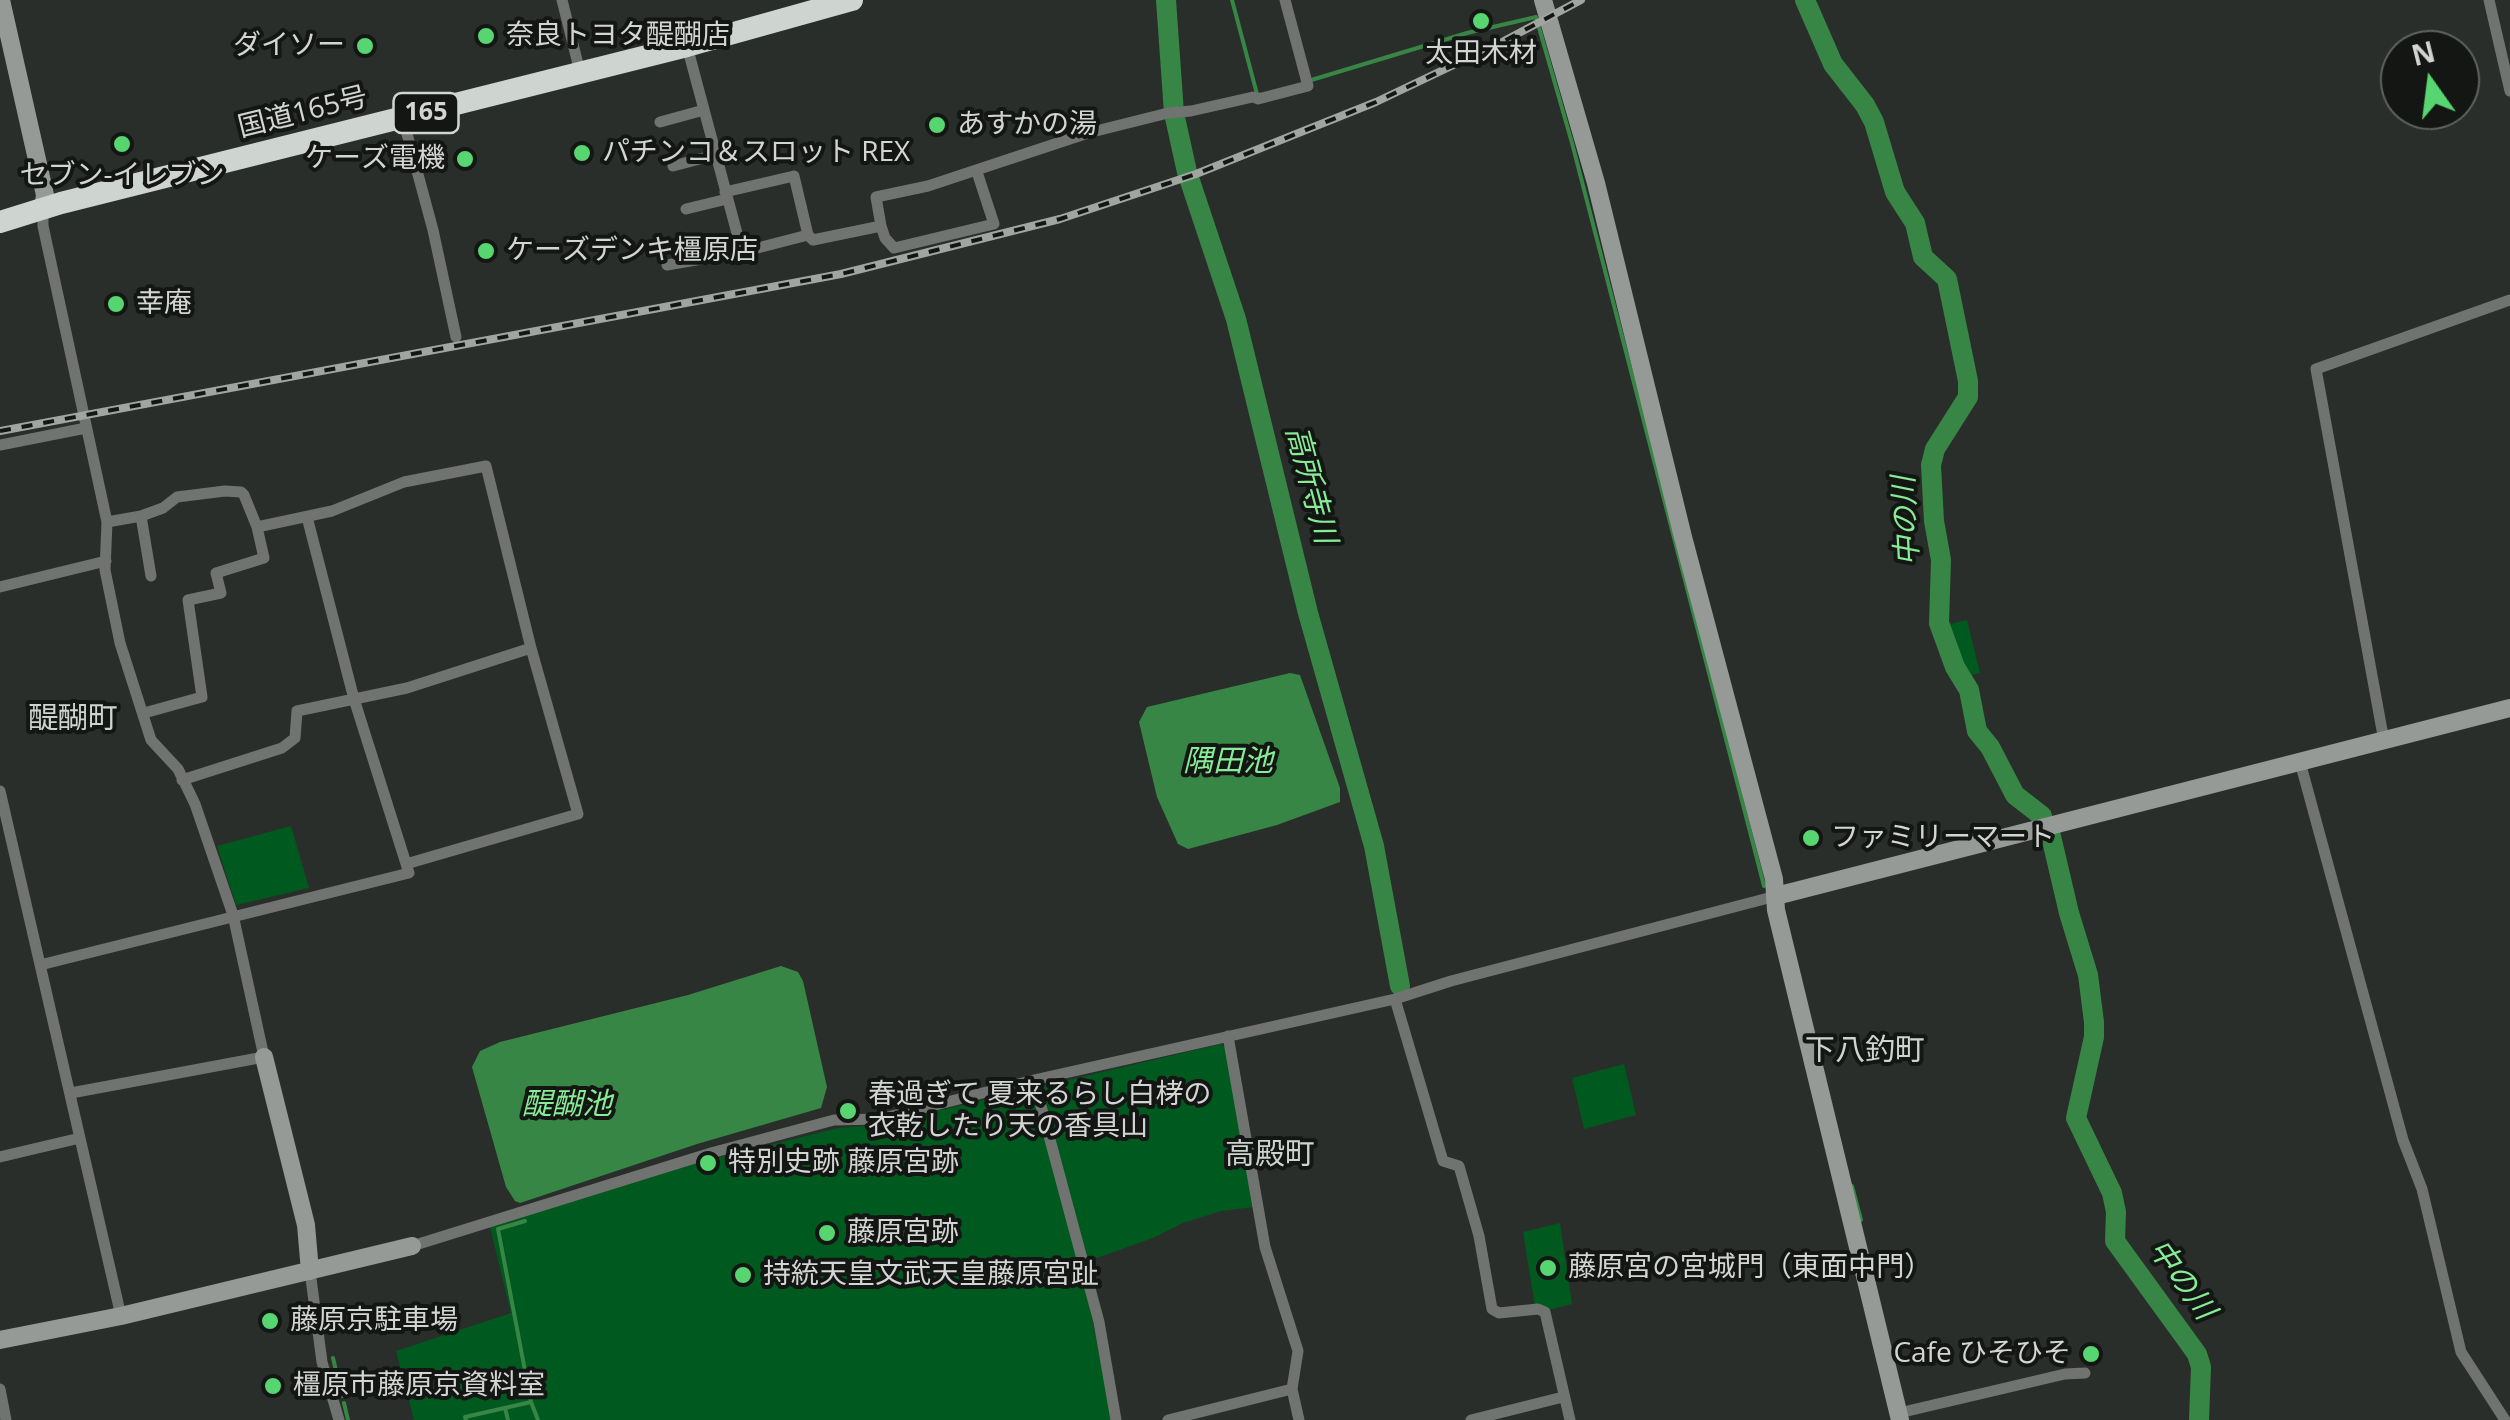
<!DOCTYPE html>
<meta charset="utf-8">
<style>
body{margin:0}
#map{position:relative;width:2510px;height:1420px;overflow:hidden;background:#2a2e2a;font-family:"Open Sans",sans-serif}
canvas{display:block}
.north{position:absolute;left:2380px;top:30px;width:100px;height:100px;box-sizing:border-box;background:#141614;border:2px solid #606260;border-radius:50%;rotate:346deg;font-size:28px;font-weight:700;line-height:40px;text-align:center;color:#d2d5d3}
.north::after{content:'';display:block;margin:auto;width:35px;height:45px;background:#57d570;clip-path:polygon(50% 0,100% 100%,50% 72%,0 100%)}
</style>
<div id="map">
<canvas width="2510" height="1420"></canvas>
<div class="north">N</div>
</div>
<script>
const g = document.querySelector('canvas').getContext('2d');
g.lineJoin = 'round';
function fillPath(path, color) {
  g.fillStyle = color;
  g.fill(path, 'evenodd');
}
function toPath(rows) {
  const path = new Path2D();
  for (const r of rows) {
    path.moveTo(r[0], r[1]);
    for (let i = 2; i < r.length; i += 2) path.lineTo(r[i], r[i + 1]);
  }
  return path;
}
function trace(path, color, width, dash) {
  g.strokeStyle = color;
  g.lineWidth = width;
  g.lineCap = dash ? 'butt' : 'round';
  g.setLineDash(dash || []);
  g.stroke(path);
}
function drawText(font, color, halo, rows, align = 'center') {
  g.font = font + ' "Open Sans","Noto Sans JP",sans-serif';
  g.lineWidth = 8;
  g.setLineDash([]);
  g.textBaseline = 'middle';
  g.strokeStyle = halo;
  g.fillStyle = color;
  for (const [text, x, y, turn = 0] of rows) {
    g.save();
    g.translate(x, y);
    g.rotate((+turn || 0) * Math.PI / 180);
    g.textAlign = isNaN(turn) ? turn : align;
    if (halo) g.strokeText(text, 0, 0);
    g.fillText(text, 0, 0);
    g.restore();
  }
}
fillPath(toPath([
 [1967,620,1980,673,1966,676,1959,665,1945,625],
 [291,826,309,888,236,905,217,846],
 [1221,1044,1226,1048,1254,1207,1221,1211,1183,1223,1153,1238,1080,1264,1114,1420,414,1420,396,1351,511,1313,490,1227,693,1164,838,1128,877,1125],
 [1624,1064,1636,1115,1584,1129,1572,1078],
 [1560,1223,1572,1304,1549,1310,1535,1307,1523,1232]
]), '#00591e');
fillPath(toPath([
 [1290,673,1300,675,1340,788,1340,802,1277,825,1188,849,1178,844,1157,797,1139,722,1147,707],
 [781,966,798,972,803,981,827,1087,821,1108,697,1144,520,1203,515,1201,506,1187,472,1067,480,1051,500,1042,688,995]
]), '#378646');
trace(toPath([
 [1232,0,1257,94,1261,95],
 [1308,81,1467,33,1536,17,1572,143,1764,886],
 [1852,1186,1861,1220],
 [333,1358,342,1396],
 [531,1402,538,1420],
 [344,1403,348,1420],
 [505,1408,508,1420],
 [466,1420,465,1417,531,1402,498,1229,525,1221]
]), '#378646', 4);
trace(toPath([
 [1166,0,1174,113,1187,172,1236,319,1308,613,1374,846,1400,986],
 [1805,0,1833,64,1865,105,1874,122,1895,192,1915,223,1923,257,1947,279,1968,381,1968,397,1935,449,1931,465,1934,521,1941,560,1939,623,1955,667,1969,690,1977,731,1990,747,2015,795,2042,816],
 [2050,832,2069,913,2088,975,2094,1022,2094,1037,2076,1118,2112,1193,2116,1212,2115,1241,2197,1354,2201,1367,2199,1420]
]), '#378646', 20);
trace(toPath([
 [562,0,580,72],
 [2489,0,2510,91],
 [687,46,742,252],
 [403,119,433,230,456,337],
 [660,122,704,110],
 [673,166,715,155],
 [725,192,794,176,808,235],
 [43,209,43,226,107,522,105,570,120,643,151,740,178,769,195,804,233,915,264,1057,71,1093],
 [686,209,727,199],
 [881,226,885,238,894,248,994,224,977,172],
 [667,265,742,252,808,235,813,240,881,226,876,197,928,186,1088,133,1168,113,1191,111,1253,97,1258,99,1308,86,1285,0],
 [0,445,86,428],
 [141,516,151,576],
 [107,522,141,516,163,508,177,497,225,491,241,492,244,495,257,527,332,511,404,482,486,466,531,648,578,814,406,864],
 [0,587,106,561],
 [144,713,202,697,188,600,221,593,216,573,264,558,257,527],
 [2384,741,2316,369,2510,300],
 [2300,762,2403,1140,2422,1189,2461,1352,2505,1420],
 [182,780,282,748,295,738,297,711,407,688,531,648],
 [0,791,121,1316],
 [40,965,409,873,354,699,307,517],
 [1395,999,1443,1161,1459,1166,1479,1236,1492,1309,1499,1313,1538,1309,1545,1312,1570,1420],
 [1228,1036,1265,1247,1298,1351,1292,1389,1299,1420],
 [1034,1080,1099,1322,1116,1420],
 [0,1157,80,1138],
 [412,1246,711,1153,834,1120,880,1119,1034,1080,1395,999,1451,981,1776,896],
 [310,1271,322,1362,339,1420],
 [0,1389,6,1420],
 [1899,1413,2065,1374,2085,1373],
 [1168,1420,1292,1389],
 [1471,1420,1563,1397]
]), '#707370', 11);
trace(toPath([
 [1,0,45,195,43,209],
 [1543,0,1596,183,1683,537,1774,879,1776,910,1900,1420],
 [1776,896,2510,708],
 [264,1057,306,1225,310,1271],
 [0,1340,121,1316,412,1246]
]), '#969a97', 18);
trace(toPath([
 [0,222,61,203,687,46,852,0]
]), '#ced4cf', 22);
const rail = toPath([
 [0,431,841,274,1060,219,1196,174,1376,102,1504,41,1581,0]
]);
trace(rail, '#a1a5a2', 8);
trace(rail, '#141614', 4, [11]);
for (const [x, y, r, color] of [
 [1481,21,10,"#57d570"],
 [486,36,10,"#57d570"],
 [365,46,10,"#57d570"],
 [937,125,10,"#57d570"],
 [122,144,10,"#57d570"],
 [582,153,10,"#57d570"],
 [465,159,10,"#57d570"],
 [486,251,10,"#57d570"],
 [116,304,10,"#57d570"],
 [1811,838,10,"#57d570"],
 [848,1111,10,"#57d570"],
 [708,1163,10,"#57d570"],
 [827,1233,10,"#57d570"],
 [1548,1268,10,"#57d570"],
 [743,1275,10,"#57d570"],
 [270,1321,10,"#57d570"],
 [2091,1354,10,"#57d570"],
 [273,1386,10,"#57d570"]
]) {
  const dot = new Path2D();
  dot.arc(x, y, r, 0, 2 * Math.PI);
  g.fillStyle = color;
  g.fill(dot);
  trace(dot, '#141614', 4);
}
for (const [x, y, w] of [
 [426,113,65]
]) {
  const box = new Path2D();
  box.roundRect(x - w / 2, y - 20, w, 40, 8);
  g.fillStyle = '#141614';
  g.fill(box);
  trace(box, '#d2d5d3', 2.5);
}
drawText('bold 25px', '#d2d5d3', null, [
 ["165",426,113]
]);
drawText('28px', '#d2d5d3', '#141614', [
 ["奈良トヨタ醍醐店",506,36],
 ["ダイソー",345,46,"right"],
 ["太田木材",1481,54,"center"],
 ["あすかの湯",957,125],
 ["パチンコ＆スロット REX",602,153],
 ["ケーズ電機",445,159,"right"],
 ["セブン-イレブン",122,176,"center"],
 ["ケーズデンキ橿原店",506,251],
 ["幸庵",136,304],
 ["ファミリーマート",1831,838],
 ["春過ぎて 夏来るらし白𣑥の",868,1095],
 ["衣乾したり天の香具山",868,1127],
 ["特別史跡 藤原宮跡",728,1163],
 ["藤原宮跡",847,1233],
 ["藤原宮の宮城門（東面中門）",1568,1268],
 ["持統天皇文武天皇藤原宮趾",763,1275],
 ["藤原京駐車場",290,1321],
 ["Cafe ひそひそ",2071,1354,"right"],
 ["橿原市藤原京資料室",293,1386]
], 'left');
drawText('28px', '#d2d5d3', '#141614', [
 ["国道165号",303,113,-14]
]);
drawText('italic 30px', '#87ec96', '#141614', [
 ["高所寺川",1310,485,75],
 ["中の川",1907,521,-93],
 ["隅田池",1228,762],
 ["醍醐池",567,1105],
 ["中の川",2181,1280,54]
]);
drawText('30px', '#cdd3ce', '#141614', [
 ["醍醐町",73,719],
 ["下八釣町",1865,1051],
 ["高殿町",1270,1155]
]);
</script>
